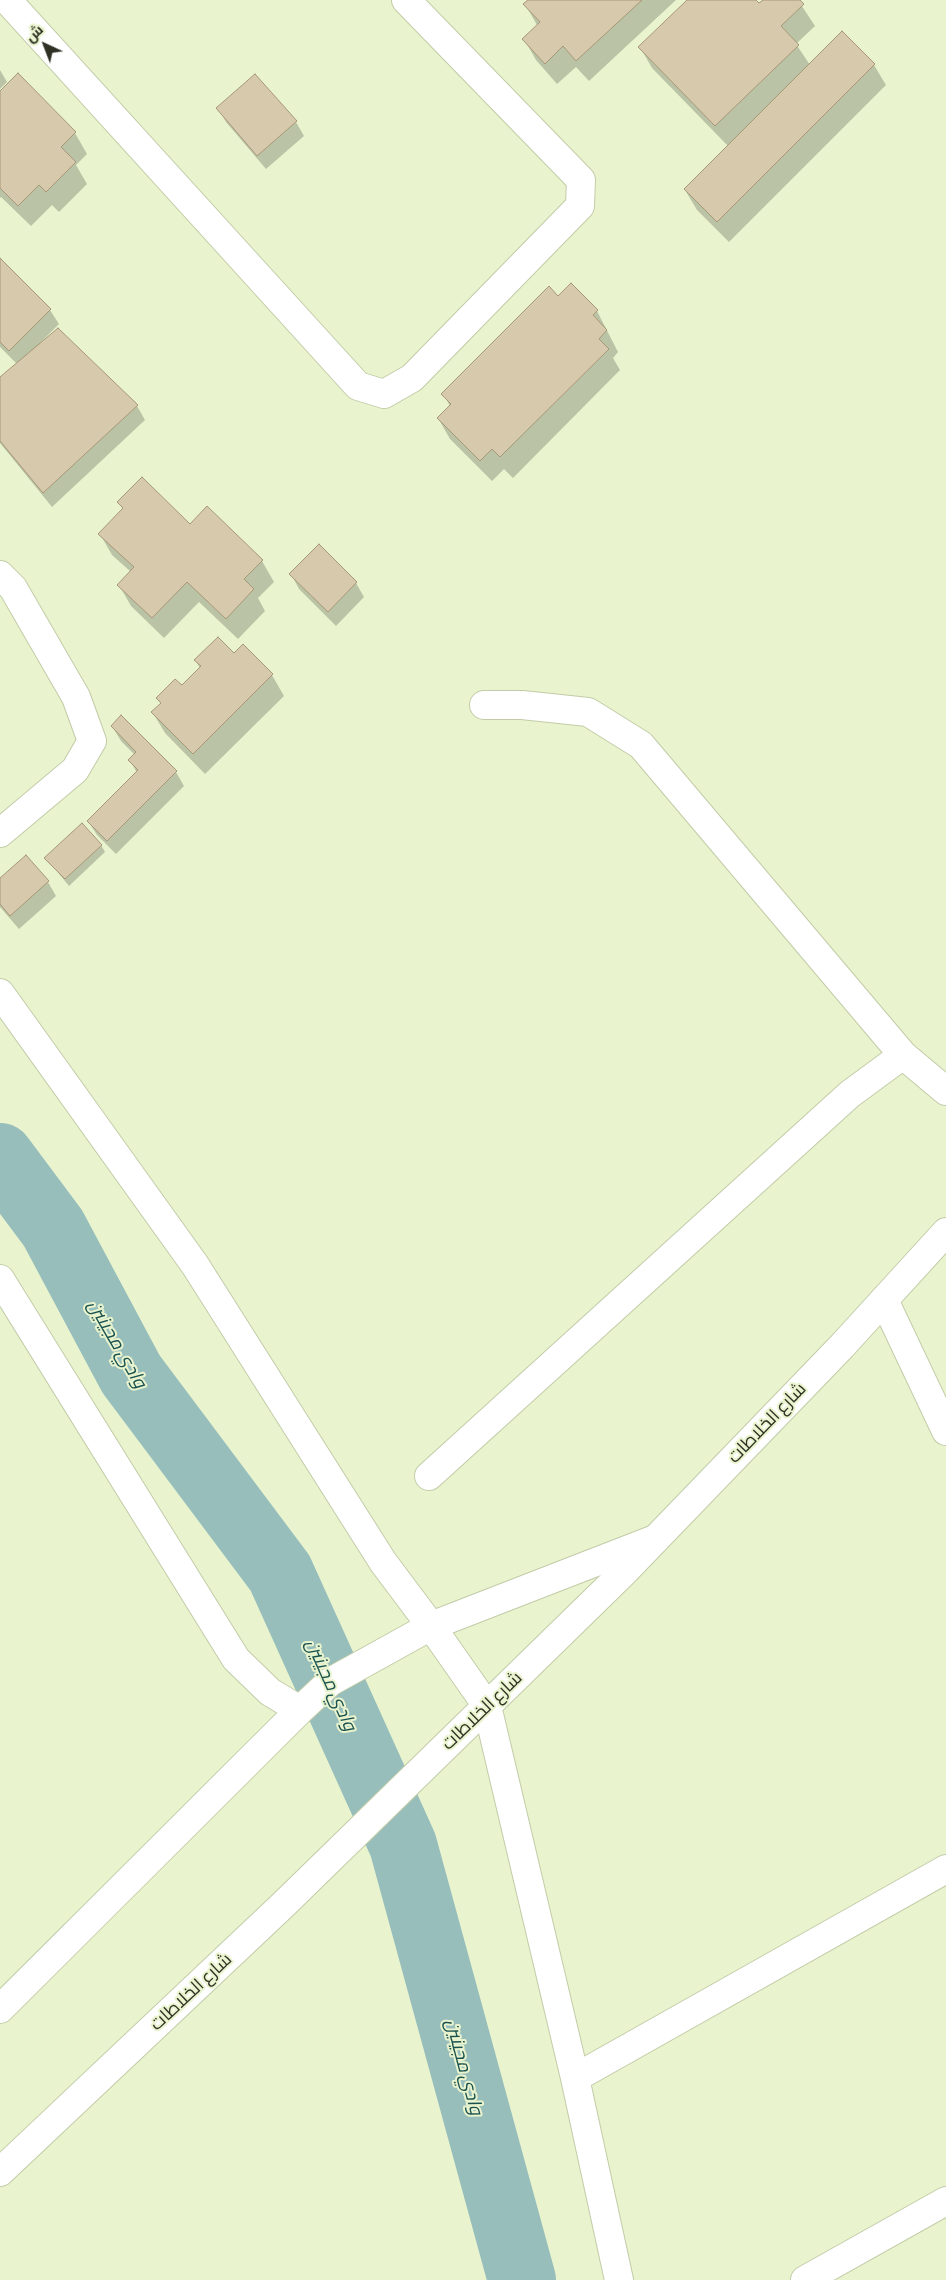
<!DOCTYPE html>
<meta charset="utf-8">
<style>
body{margin:0}
#map{position:relative;width:946px;height:2280px;overflow:hidden;background:#e9f4cf;font-family:"Alegreya Sans",Cairo,sans-serif}
canvas{display:block}
.north{position:absolute;left:20px;top:20px;width:50px;height:50px;-webkit-text-stroke:4px #e9f4cf;paint-order:stroke;rotate:317deg;font-size:14px;font-weight:700;line-height:20px;text-align:center;color:#2e3124}
.north::after{content:'';display:block;margin:auto;width:18px;height:22px;background:#2e3124;clip-path:polygon(50% 0,100% 100%,50% 72%,0 100%)}
</style>
<div id="map">
<canvas width="946" height="2280"></canvas>
<div class="north">ش</div>
</div>
<script>
const g = document.querySelector('canvas').getContext('2d');
g.lineJoin = 'round';
function fillPath(path, color) {
  g.fillStyle = color;
  g.fill(path, 'evenodd');
}
function toPath(rows) {
  const path = new Path2D();
  for (const r of rows) {
    path.moveTo(r[0], r[1]);
    for (let i = 2; i < r.length; i += 2) path.lineTo(r[i], r[i + 1]);
  }
  return path;
}
function trace(path, color, width, dash) {
  g.strokeStyle = color;
  g.lineWidth = width;
  g.lineCap = dash ? 'butt' : 'round';
  g.setLineDash(dash || []);
  g.stroke(path);
}
function drawText(font, color, halo, rows, align = 'center') {
  g.font = font + ' "Alegreya Sans",Cairo,sans-serif';
  g.lineWidth = 4;
  g.setLineDash([]);
  g.textBaseline = 'middle';
  g.strokeStyle = halo;
  g.fillStyle = color;
  for (const [text, x, y, turn = 0] of rows) {
    g.save();
    g.translate(x, y);
    g.rotate((+turn || 0) * Math.PI / 180);
    g.textAlign = isNaN(turn) ? turn : align;
    if (halo) g.strokeText(text, 0, 0);
    g.fillText(text, 0, 0);
    g.restore();
  }
}
fillPath(toPath([
 [529,0,676,0,589,81,576,67,557,84,536,60,524,39,537,25,525,4],
 [689,0,754,0,759,5,764,0,798,0,815,26,796,44,810,65,874,65,886,85,729,242,697,210,685,190,728,146,652,68,640,47],
 [0,70,7,82,0,89],
 [255,75,296,122,304,136,266,169,226,122,218,108],
 [0,93,75,133,87,154,76,165,87,184,59,212,52,205,31,226,1,197,0,198],
 [0,260,50,310,59,324,41,342,137,406,145,420,52,507,0,443,0,379,17,364,0,347],
 [558,298,597,311,618,352,613,358,620,370,513,478,504,469,492,481,450,439,438,418,450,406,443,394],
 [119,502,190,525,207,508,262,561,274,582,258,598,265,611,238,639,199,602,164,638,131,606,119,585,131,572,112,555,100,534,123,510],
 [319,546,356,583,364,597,336,626,299,589,291,574],
 [243,646,272,675,284,696,205,774,165,733,153,713,161,704,157,698,182,687,200,668,195,660,234,655],
 [121,717,176,772,184,786,116,854,97,835,88,821,137,773,130,760,135,755,121,741,112,726],
 [101,845,105,852,69,886,46,858],
 [26,856,48,882,56,896,19,929,0,907,0,879]
]), '#0003');
trace(toPath([
 [0,1157,53,1228,131,1374,280,1573,403,1845,522,2280]
]), '#97bebb', 68);
const building = toPath([
 [528,0,642,0,576,61,563,46,545,64,522,39,540,22,523,4,528,0],
 [687,0,756,0,759,3,763,0,800,0,804,4,781,26,799,45,715,126,638,47,687,0],
 [842,31,875,64,717,222,684,189,842,31],
 [18,73,76,132,61,147,76,162,46,192,39,185,18,206,0,188,0,91,18,73],
 [255,74,297,121,257,156,216,108,255,74],
 [0,258,51,309,9,351,0,342,0,258],
 [571,283,598,310,593,315,607,330,599,339,609,349,500,457,492,449,480,461,437,418,451,404,441,394,549,286,558,296,571,283],
 [58,328,138,405,43,493,0,441,0,377,58,328],
 [142,477,190,524,207,506,263,560,244,579,254,589,226,619,187,582,152,618,117,585,134,567,98,534,123,508,117,502,142,477],
 [319,544,357,582,328,612,289,574,319,544],
 [218,637,234,653,243,644,273,674,193,754,151,712,161,703,156,698,175,679,182,685,201,666,194,660,218,637],
 [121,715,177,771,107,841,87,821,138,770,128,760,136,752,111,726,121,715],
 [82,823,102,845,65,879,44,858,82,823],
 [26,855,49,881,10,916,0,904,0,878,26,855]
]);
fillPath(building, '#d7c9ab');
trace(building, '#a69776', 1);
const minor = toPath([
 [7,0,358,386,384,394,412,378,580,206,581,180,406,0],
 [0,575,13,588,76,697,92,741,75,770,0,833],
 [484,705,522,705,588,712,641,745,903,1055,946,1091],
 [0,993,195,1265,383,1562,431,1626,655,1539],
 [0,1279,236,1659,270,1692,300,1710,330,1682,431,1626,487,1706,575,2078,619,2280],
 [884,1300,946,1431],
 [429,1476,850,1094,903,1055],
 [0,2009,300,1710],
 [575,2078,946,1869],
 [805,2280,946,2201]
]);
const major = toPath([
 [0,2172,284,1904,622,1574,842,1346,946,1232]
]);
trace(minor, '#c2cca8', 30);
trace(major, '#c2cca8', 30);
trace(minor, '#fff', 28);
trace(major, '#fff', 28);
drawText('18px', '#2e3124', '#e9f4cf', [
 ["شارع الخلاطات",767,1423,-46],
 ["شارع الخلاطات",482,1711,-44],
 ["شارع الخلاطات",191,1992,-43]
]);
drawText('italic 19px', '#1a524f', '#e9f4cf', [
 ["وادي مجينين",117,1344,60],
 ["وادي مجينين",331,1685,66],
 ["وادي مجينين",464,2067,75]
]);
</script>
